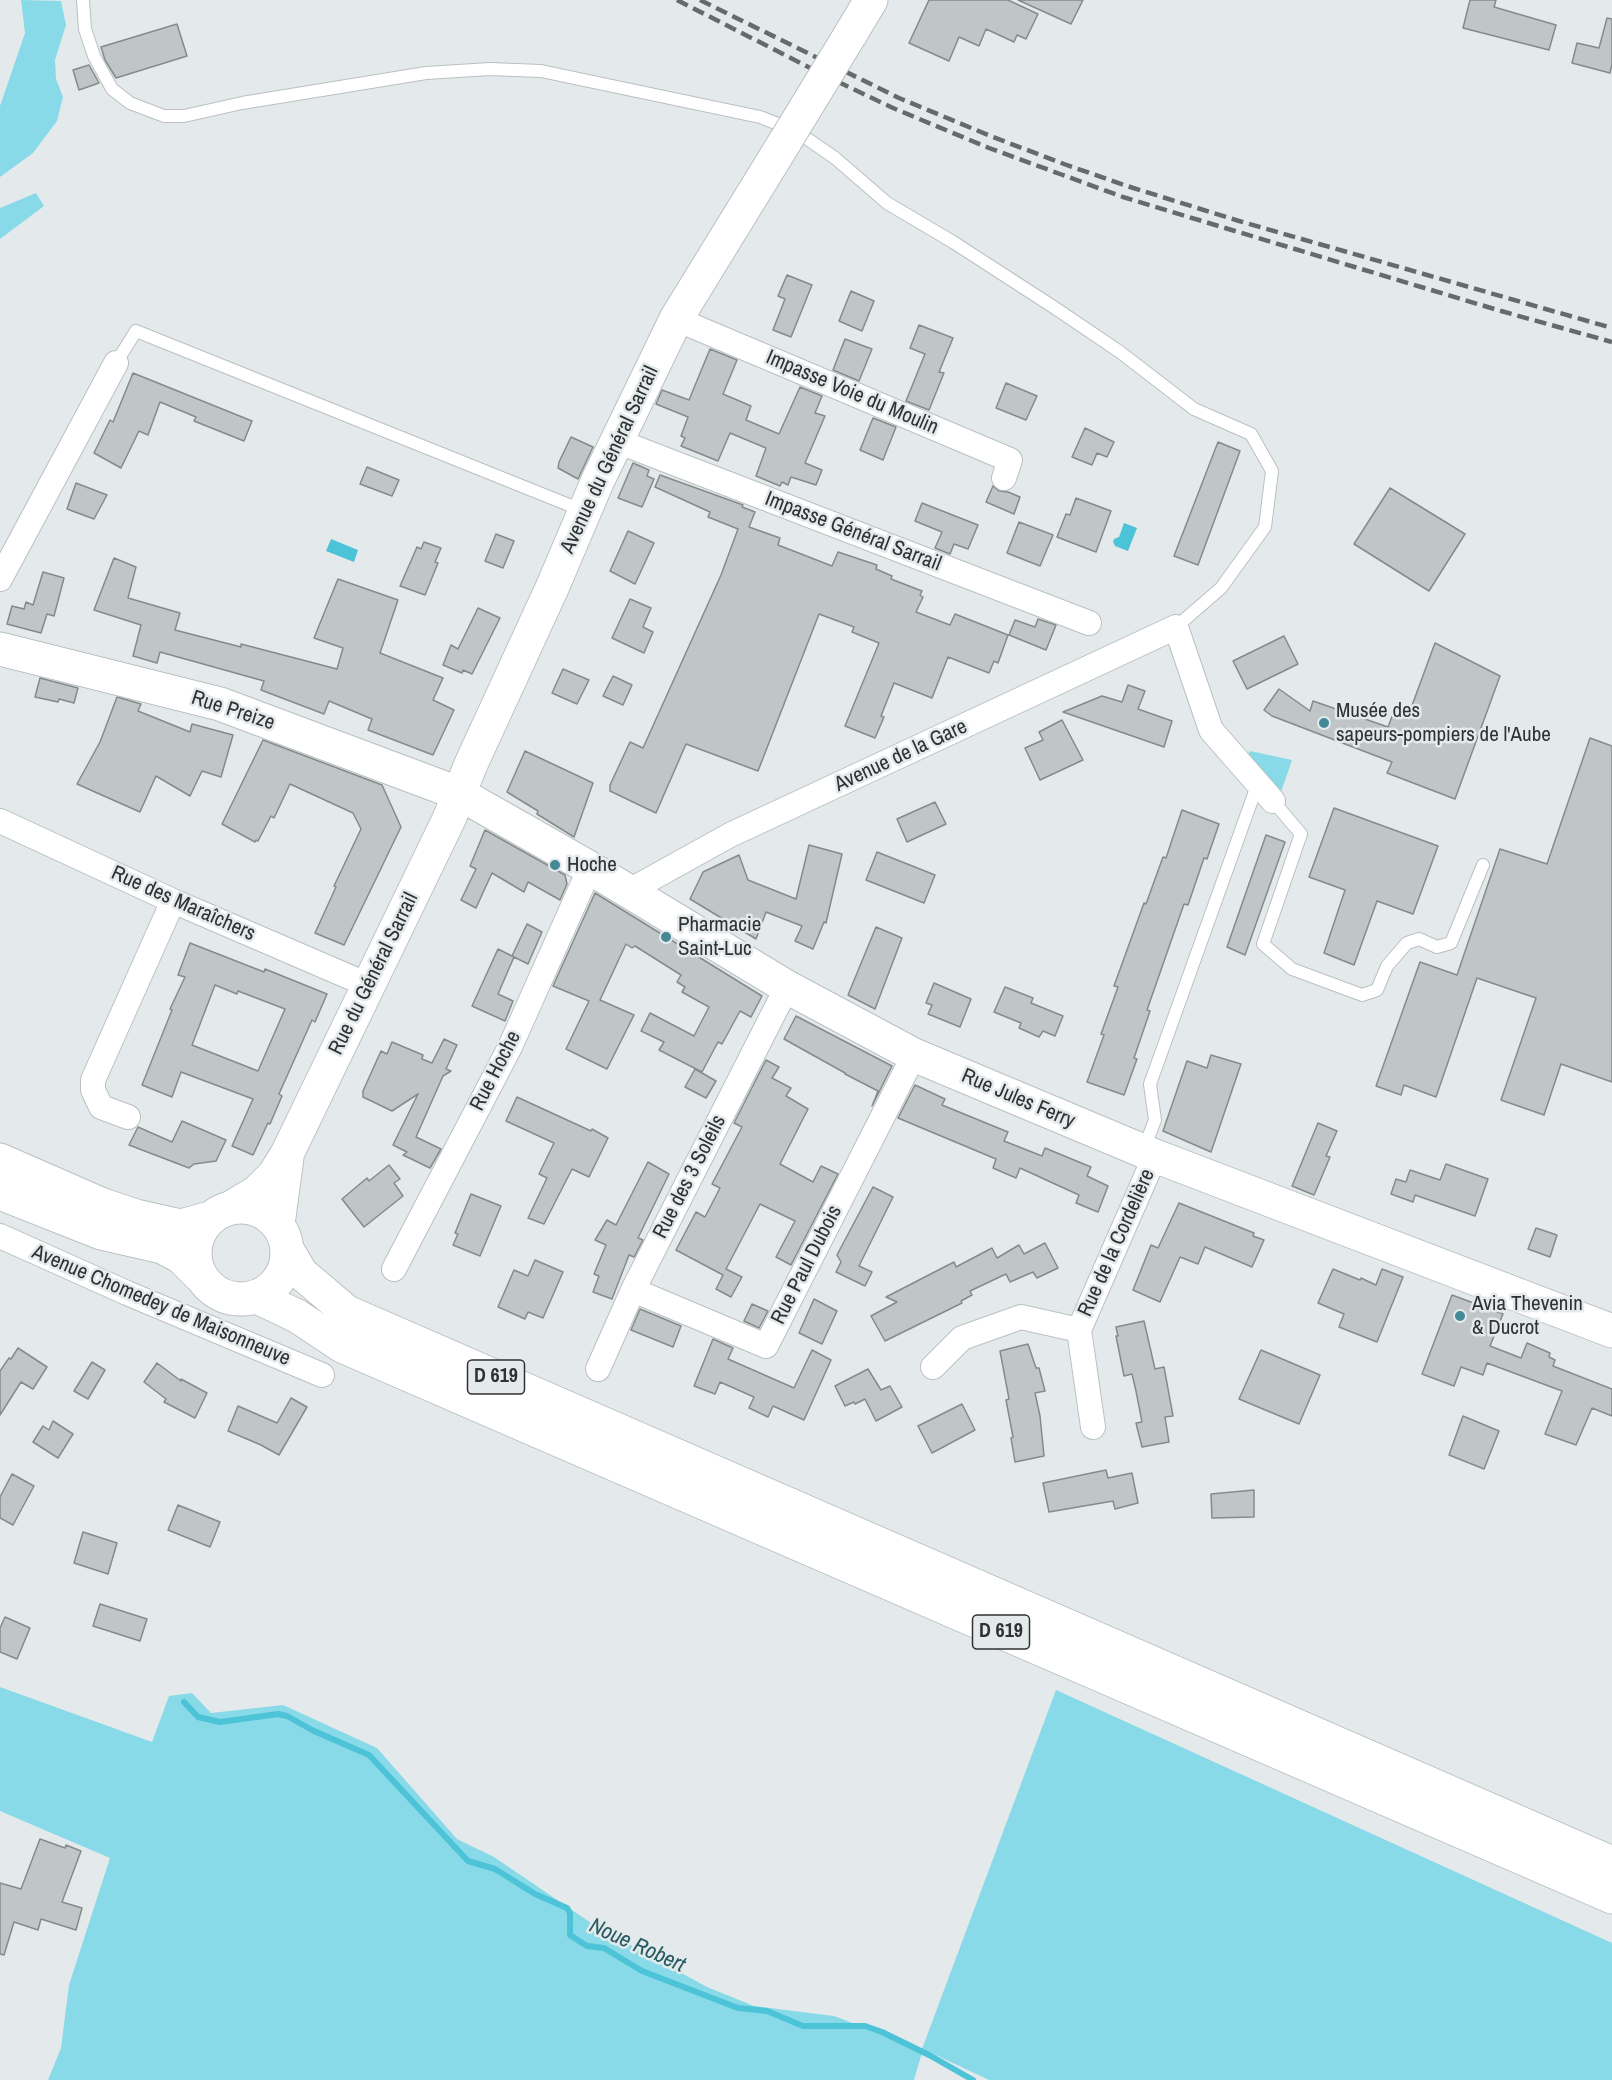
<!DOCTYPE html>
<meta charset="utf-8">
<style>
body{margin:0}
canvas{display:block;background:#e4eaeb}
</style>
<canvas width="1612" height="2080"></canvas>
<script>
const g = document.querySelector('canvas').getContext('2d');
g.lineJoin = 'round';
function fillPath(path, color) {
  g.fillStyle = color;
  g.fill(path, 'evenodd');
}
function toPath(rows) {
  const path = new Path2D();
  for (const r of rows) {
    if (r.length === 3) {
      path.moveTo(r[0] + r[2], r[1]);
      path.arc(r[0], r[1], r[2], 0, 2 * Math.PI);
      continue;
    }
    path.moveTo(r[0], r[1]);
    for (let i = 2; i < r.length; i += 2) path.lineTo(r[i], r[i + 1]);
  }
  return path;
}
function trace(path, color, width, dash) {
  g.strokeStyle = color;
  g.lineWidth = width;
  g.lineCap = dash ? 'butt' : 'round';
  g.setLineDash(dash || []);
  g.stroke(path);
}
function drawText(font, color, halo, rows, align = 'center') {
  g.font = font + ' "Archivo Narrow",sans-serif';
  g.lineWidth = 5;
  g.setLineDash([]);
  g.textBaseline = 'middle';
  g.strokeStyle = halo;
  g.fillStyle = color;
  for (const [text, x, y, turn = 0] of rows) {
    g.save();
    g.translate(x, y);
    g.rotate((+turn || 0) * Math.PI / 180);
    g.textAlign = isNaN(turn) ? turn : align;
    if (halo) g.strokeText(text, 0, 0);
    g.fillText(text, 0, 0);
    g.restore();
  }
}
fillPath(toPath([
 [21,0,61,1,66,25,55,60,56,79,63,97,57,121,33,153,0,177,0,106,25,33],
 [36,193,44,206,0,239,0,208],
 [1250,751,1292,760,1279,798,1247,756],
 [0,1687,152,1742,169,1696,192,1693,211,1713,283,1705,377,1748,457,1839,494,1857,594,1925,707,1987,754,2006,834,2016,922,2049,1056,1690,1612,1943,1612,2080,989,2080,923,2049,914,2080,48,2080,61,2048,69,1985,110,1858,0,1811]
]), '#88dae8');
fillPath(toPath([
 [1124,523,1137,528,1128,551,1115,546,1113,542,1114,539,1119,537],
 [331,539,358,550,354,562,326,551]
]), '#4cc3d7');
trace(toPath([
 [184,1702,198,1717,220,1722,278,1714,287,1716,314,1731,369,1755,468,1861,495,1869,535,1894,567,1908,570,1913,570,1935,587,1946,604,1948,642,1971,738,2008,767,2011,803,2026,865,2026,882,2032,931,2056,973,2080]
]), '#4cc3d7', 6);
const building = toPath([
 [929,0,1008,0,1038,14,1026,39,1017,35,1014,42,986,29,979,46,959,37,949,61,909,43,929,0],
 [1018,0,1083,0,1071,24,1018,0],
 [1470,0,1496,0,1494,7,1556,25,1549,50,1463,28,1470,0],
 [1607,18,1612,19,1612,64,1610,73,1572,63,1577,43,1599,48,1607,18],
 [177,24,187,56,116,78,105,60,101,47,177,24],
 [89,65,99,83,79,90,73,70,89,65],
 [787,275,812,285,791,337,773,330,785,299,778,296,787,275],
 [851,291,874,301,862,331,839,321,851,291],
 [919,325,953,338,939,372,944,373,929,410,906,401,925,354,910,348,919,325],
 [845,339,872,349,859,381,833,370,845,339],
 [710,349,737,360,723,394,751,406,746,420,779,434,800,387,822,396,815,413,825,416,805,463,822,470,816,485,791,477,788,485,782,482,780,486,756,476,766,448,730,433,718,461,681,446,685,438,681,436,688,417,656,404,662,390,689,400,710,349],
 [133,373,252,421,244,441,194,421,196,417,160,402,148,435,139,431,121,468,94,453,110,420,113,422,133,373],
 [1006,383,1037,396,1026,420,996,408,1006,383],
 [873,418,896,427,883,460,860,450,873,418],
 [1085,428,1114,442,1107,457,1097,453,1092,465,1072,457,1085,428],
 [571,437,593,447,578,479,558,468,559,462,571,437],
 [1218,442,1240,451,1198,565,1174,556,1218,442],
 [633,463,649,470,647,476,654,479,642,507,618,498,633,463],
 [367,467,399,480,392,496,360,484,367,467],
 [660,475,743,505,742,507,755,512,749,527,780,538,778,545,832,566,838,552,877,565,876,569,892,576,891,579,922,591,920,595,923,597,916,612,950,625,955,614,1008,635,998,663,994,661,989,673,948,657,932,698,894,683,881,716,884,717,875,738,845,726,879,643,852,632,854,627,819,614,758,771,686,744,656,813,610,791,610,785,630,742,643,748,721,575,738,529,708,517,710,512,655,487,660,475],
 [76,483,107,495,94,519,67,509,76,483],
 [993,486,999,491,1008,492,1020,497,1014,514,986,502,993,486],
 [1390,488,1465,534,1429,591,1354,544,1390,488],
 [1076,498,1111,511,1096,552,1057,537,1066,514,1070,515,1076,498],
 [922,503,978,525,968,549,954,544,950,554,935,548,942,532,915,521,922,503],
 [1019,522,1053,535,1040,566,1007,553,1019,522],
 [628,531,654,543,635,584,610,571,628,531],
 [496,534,514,541,503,568,485,561,496,534],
 [424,542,441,548,435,562,438,563,425,595,400,586,417,547,421,549,424,542],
 [114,558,136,567,128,598,180,613,175,630,241,647,241,644,337,669,343,648,314,638,338,579,398,600,380,653,443,678,433,700,454,710,433,755,368,730,372,719,329,701,324,714,261,690,264,681,160,652,157,663,133,656,141,625,94,610,114,558],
 [43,572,64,578,54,616,47,614,41,633,7,624,12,606,24,609,26,602,33,605,43,572],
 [630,599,651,608,643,627,653,632,644,653,612,638,630,599],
 [478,608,500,618,472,674,463,670,462,673,443,665,451,645,458,649,478,608],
 [1038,619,1056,625,1046,650,1009,635,1015,620,1035,627,1038,619],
 [1284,636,1298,664,1247,689,1233,661,1284,636],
 [1435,643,1500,676,1455,799,1387,773,1392,762,1272,716,1264,710,1279,689,1310,711,1313,701,1388,727,1393,714,1407,719,1435,643],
 [563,669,589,680,577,704,552,693,563,669],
 [613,676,632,685,623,705,603,696,613,676],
 [40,678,78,688,74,703,59,699,58,702,35,697,40,678],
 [1128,685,1145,691,1138,709,1172,721,1164,747,1063,712,1102,696,1122,702,1128,685],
 [117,697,141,704,138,711,190,732,192,724,233,735,221,777,202,771,190,796,156,776,140,812,77,784,100,742,117,697],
 [1062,720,1083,760,1040,780,1025,748,1043,740,1039,732,1062,720],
 [1590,738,1612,746,1612,1082,1561,1064,1544,1115,1501,1100,1536,998,1477,978,1436,1097,1404,1085,1401,1095,1376,1086,1420,962,1457,975,1500,849,1547,864,1590,738],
 [263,740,382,785,401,827,344,945,315,933,336,887,334,886,361,829,353,813,290,784,274,818,271,816,258,841,256,840,255,842,222,824,263,740],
 [525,751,593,783,574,837,537,814,538,811,507,792,525,751],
 [935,802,946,824,907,842,897,819,935,802],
 [1334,808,1438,846,1413,914,1377,901,1354,965,1324,953,1345,890,1309,877,1334,808],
 [1182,810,1219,824,1207,859,1204,858,1188,905,1184,904,1147,1010,1150,1011,1134,1058,1137,1059,1124,1095,1087,1082,1104,1035,1101,1034,1118,987,1114,986,1144,903,1146,904,1163,857,1166,858,1182,810],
 [485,830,565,875,567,884,560,900,528,882,524,892,492,873,476,908,461,900,476,869,470,866,485,830],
 [1266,835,1285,842,1245,955,1227,947,1266,835],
 [809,845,842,854,826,923,824,922,813,949,795,941,802,926,766,912,756,939,690,899,703,872,739,855,748,880,796,899,809,845],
 [877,852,935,875,924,903,866,880,877,852],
 [595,893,762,996,751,1017,740,1011,722,1044,718,1042,702,1072,659,1050,664,1042,641,1031,650,1013,694,1036,709,1007,682,992,685,987,677,982,681,975,635,946,632,948,626,944,600,1000,634,1015,607,1069,566,1049,589,1001,553,986,595,893],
 [527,924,542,932,528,964,512,956,527,924],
 [876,927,902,938,875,1009,848,995,876,927],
 [190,943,264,972,265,969,327,994,315,1022,312,1020,279,1094,282,1096,270,1124,268,1123,253,1155,232,1146,253,1099,181,1072,172,1097,142,1085,172,1010,170,1009,185,977,178,975,190,943],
 [215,985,237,994,238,991,285,1009,258,1071,192,1045,215,985],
 [498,949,514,957,498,994,513,1001,505,1021,472,1006,498,949],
 [934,983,971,999,960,1027,928,1014,932,1005,926,1003,934,983],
 [1005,987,1033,998,1031,1003,1063,1016,1055,1036,1043,1031,1039,1037,1019,1028,1021,1023,994,1012,1005,987],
 [796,1016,892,1066,872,1106,878,1091,845,1074,845,1073,784,1039,796,1016],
 [444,1039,457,1045,446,1069,451,1071,443,1076,416,1137,441,1149,430,1168,403,1155,407,1152,393,1145,418,1094,392,1111,363,1097,363,1091,381,1051,387,1054,392,1042,423,1055,422,1059,432,1063,444,1039],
 [1211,1055,1241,1064,1211,1152,1163,1131,1187,1061,1207,1068,1211,1055],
 [766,1060,779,1067,772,1078,791,1088,786,1096,808,1109,780,1164,813,1182,821,1166,838,1174,791,1265,776,1257,795,1221,760,1204,726,1269,742,1277,731,1297,716,1289,723,1275,676,1250,696,1212,705,1217,720,1188,712,1184,742,1127,734,1123,766,1060],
 [695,1069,716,1081,706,1098,685,1087,695,1069],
 [915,1085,945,1099,942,1105,1008,1132,1004,1141,1042,1156,1045,1148,1091,1167,1087,1176,1108,1186,1098,1212,1076,1203,1079,1195,1020,1168,1016,1178,993,1168,996,1159,898,1118,915,1085],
 [517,1097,591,1131,592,1129,608,1138,589,1177,572,1169,544,1224,528,1218,547,1178,539,1174,554,1143,506,1121,517,1097],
 [182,1121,226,1140,216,1161,194,1164,189,1168,129,1145,138,1127,172,1142,182,1121],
 [1318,1123,1337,1131,1326,1156,1330,1157,1314,1195,1292,1186,1318,1123],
 [648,1162,669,1174,638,1238,643,1240,634,1257,629,1255,612,1299,593,1292,599,1276,594,1274,606,1245,595,1240,607,1220,616,1225,648,1162],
 [1446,1164,1488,1179,1475,1216,1415,1195,1413,1202,1391,1194,1396,1179,1406,1182,1410,1170,1440,1180,1446,1164],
 [389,1165,400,1179,394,1183,403,1196,364,1227,342,1199,367,1178,369,1181,389,1165],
 [873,1187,893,1197,859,1266,872,1272,865,1286,836,1272,841,1262,837,1255,873,1187],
 [471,1194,501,1206,480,1256,453,1245,458,1234,455,1233,471,1194],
 [1179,1203,1254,1233,1253,1236,1264,1240,1252,1267,1205,1247,1198,1264,1180,1257,1160,1302,1133,1290,1151,1245,1158,1248,1179,1203],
 [1536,1228,1557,1235,1550,1257,1528,1249,1536,1228],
 [1045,1243,1058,1268,1037,1278,1033,1272,1010,1282,1006,1274,970,1291,972,1295,961,1301,962,1303,885,1341,871,1316,897,1302,886,1297,954,1262,956,1267,992,1248,997,1258,1019,1245,1024,1254,1045,1243],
 [535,1260,563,1272,543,1318,528,1312,525,1319,498,1307,514,1270,528,1276,535,1260],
 [1333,1269,1360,1280,1361,1278,1376,1285,1382,1269,1403,1277,1377,1342,1339,1327,1344,1314,1318,1303,1333,1269],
 [1452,1295,1503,1314,1490,1346,1521,1358,1527,1343,1550,1353,1549,1357,1555,1360,1553,1366,1612,1389,1612,1416,1592,1408,1576,1445,1545,1434,1562,1391,1487,1363,1483,1375,1461,1367,1454,1386,1422,1374,1452,1295],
 [814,1299,837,1311,822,1344,799,1333,814,1299],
 [752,1304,768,1311,759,1328,744,1321,752,1304],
 [640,1309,681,1326,673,1347,631,1330,640,1309],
 [1144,1321,1155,1369,1164,1367,1173,1416,1165,1417,1169,1442,1142,1447,1136,1423,1142,1422,1136,1391,1132,1374,1124,1376,1116,1336,1118,1336,1116,1327,1144,1321],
 [713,1339,733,1348,728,1359,794,1388,812,1350,831,1360,804,1420,773,1406,768,1417,749,1408,754,1397,720,1382,715,1394,694,1386,713,1339],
 [1028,1344,1036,1368,1039,1368,1045,1391,1035,1393,1040,1416,1044,1456,1015,1462,1011,1438,1013,1437,1006,1400,1009,1399,1000,1351,1028,1344],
 [18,1348,47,1367,33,1389,21,1382,0,1415,0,1371,9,1358,11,1359,18,1348],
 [1261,1350,1320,1375,1299,1424,1239,1399,1261,1350],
 [92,1362,105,1370,88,1399,74,1391,92,1362],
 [157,1363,181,1381,181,1379,207,1393,195,1418,164,1402,166,1399,144,1382,157,1363],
 [868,1369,881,1390,890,1386,902,1407,876,1421,865,1399,855,1404,854,1402,845,1406,835,1386,868,1369],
 [291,1398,307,1407,279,1455,261,1445,228,1431,238,1406,277,1423,291,1398],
 [962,1404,975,1430,932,1453,918,1426,962,1404],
 [1463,1416,1499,1431,1484,1469,1449,1455,1463,1416],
 [53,1421,73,1434,58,1458,33,1442,43,1426,49,1430,53,1421],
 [1106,1470,1108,1478,1132,1473,1138,1503,1115,1509,1113,1501,1049,1512,1043,1483,1106,1470],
 [12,1474,34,1486,13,1525,0,1518,0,1497,12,1474],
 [1254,1490,1254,1517,1212,1518,1211,1494,1254,1490],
 [178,1505,220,1522,210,1547,168,1530,178,1505],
 [83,1532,117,1543,108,1574,74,1563,83,1532],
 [100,1604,147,1619,140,1641,93,1626,100,1604],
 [5,1617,30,1628,17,1659,0,1652,0,1628,5,1617],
 [40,1839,65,1848,66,1845,81,1851,62,1902,82,1908,76,1930,41,1919,38,1930,14,1922,4,1955,0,1954,0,1883,21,1889,40,1839]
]);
fillPath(building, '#c0c6c7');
trace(building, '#858a8b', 1.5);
const lane = toPath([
 [83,0,85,29,94,56,112,89,130,103,164,116,184,116,242,103,426,73,490,69,541,71,760,117,783,126,809,140,835,158,887,203,953,242,1055,308,1120,352,1194,409,1251,434,1272,471,1265,527,1221,588,1176,627],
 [116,363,136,331,584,511],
 [1273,801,1301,834,1263,944,1292,969,1362,995,1377,990,1387,966,1407,943,1419,939,1437,947,1451,943,1483,865],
 [1143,1151,1155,1120,1150,1084,1258,783]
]);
const street = toPath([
 [676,319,1010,460,1004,478],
 [617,441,1089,623],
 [0,579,116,363],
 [0,821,173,901,368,985],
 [629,891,730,835,1176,627,1211,730,1273,801],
 [128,1117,101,1107,93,1090,93,1080,173,901],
 [0,1236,127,1293,322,1375],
 [394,1269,510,1047,590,868],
 [633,1290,766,1346,914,1055],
 [933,1367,962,1338,1021,1317,1079,1330],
 [598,1369,633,1290,787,987],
 [1093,1427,1079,1330,1155,1156]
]);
const secondary = toPath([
 [850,35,871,0],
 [0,649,220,704,460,794,590,868,787,987,914,1055,1155,1156,1612,1331],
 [232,1207,257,1192,274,1175,287,1154,449,819,471,764,552,588,598,480,676,319,786,140],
 [278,1224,287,1158]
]);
const primary = toPath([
 [0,1160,103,1205,136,1216,181,1226,210,1218],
 [0,1193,101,1233,162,1247,181,1257,200,1276],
 [241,1253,46]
]);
const highway = toPath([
 [288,1251,301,1273,347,1312,1612,1863],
 [257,1297,297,1316,342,1346,1612,1897]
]);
trace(lane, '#bac0c1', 14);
trace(street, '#bac0c1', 26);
trace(secondary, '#bac0c1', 35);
trace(primary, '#bac0c1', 35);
trace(highway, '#bac0c1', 35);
trace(lane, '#fff', 12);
trace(street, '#fff', 24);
trace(secondary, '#fff', 33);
trace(primary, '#fff', 33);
trace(highway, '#fff', 33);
trace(toPath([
 [677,0,832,79,893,108,989,148,1060,174,1123,197,1235,231,1501,311,1612,342],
 [700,0,899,98,993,137,1064,164,1127,186,1239,221,1612,328]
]), '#676a6b', 4.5, [12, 6]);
const secondaryBridge = toPath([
 [786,140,850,35]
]);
trace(secondaryBridge, '#bac0c1', 35, []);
trace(secondaryBridge, '#fff', 33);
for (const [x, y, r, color] of [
 [1324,723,6,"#448995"],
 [555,865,6,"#448995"],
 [666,937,6,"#448995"],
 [1460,1316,6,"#448995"]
]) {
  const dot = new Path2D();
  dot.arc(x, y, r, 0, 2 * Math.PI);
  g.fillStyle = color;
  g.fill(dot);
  trace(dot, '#e4eaeb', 2);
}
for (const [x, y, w] of [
 [496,1377,57],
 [1001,1632,57]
]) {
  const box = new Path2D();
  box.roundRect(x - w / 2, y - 17, w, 34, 4.5);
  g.fillStyle = '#e4eaeb';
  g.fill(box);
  trace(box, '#2f3132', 1.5);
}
drawText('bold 20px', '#2f3132', null, [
 ["D 619",496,1377],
 ["D 619",1001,1632]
]);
drawText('21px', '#2f3132', '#e4eaeb', [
 ["Impasse Voie du Moulin",852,393,23],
 ["Avenue du Général Sarrail",610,460,-65],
 ["Impasse Général Sarrail",853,532,21],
 ["Rue Preize",233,711,18],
 ["Avenue de la Gare",901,756,-25],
 ["Rue des Maraîchers",183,904,24],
 ["Rue du Général Sarrail",374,974,-64],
 ["Rue Hoche",496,1071,-63],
 ["Rue Jules Ferry",1018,1099,23],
 ["Rue des 3 Soleils",690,1177,-63],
 ["Rue de la Cordelière",1117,1243,-66],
 ["Rue Paul Dubois",807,1265,-63],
 ["Avenue Chomedey de Maisonneuve",161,1306,23]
]);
drawText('21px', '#2f3132', '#e4eaeb', [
 ["Musée des",1336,711],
 ["sapeurs-pompiers de l'Aube",1336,735],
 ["Hoche",567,865],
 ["Pharmacie",678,925],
 ["Saint-Luc",678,949],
 ["Avia Thevenin",1472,1304],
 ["& Ducrot",1472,1328]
], 'left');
drawText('italic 22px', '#265961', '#e4eaeb', [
 ["Noue Robert",637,1946,24]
]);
</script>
